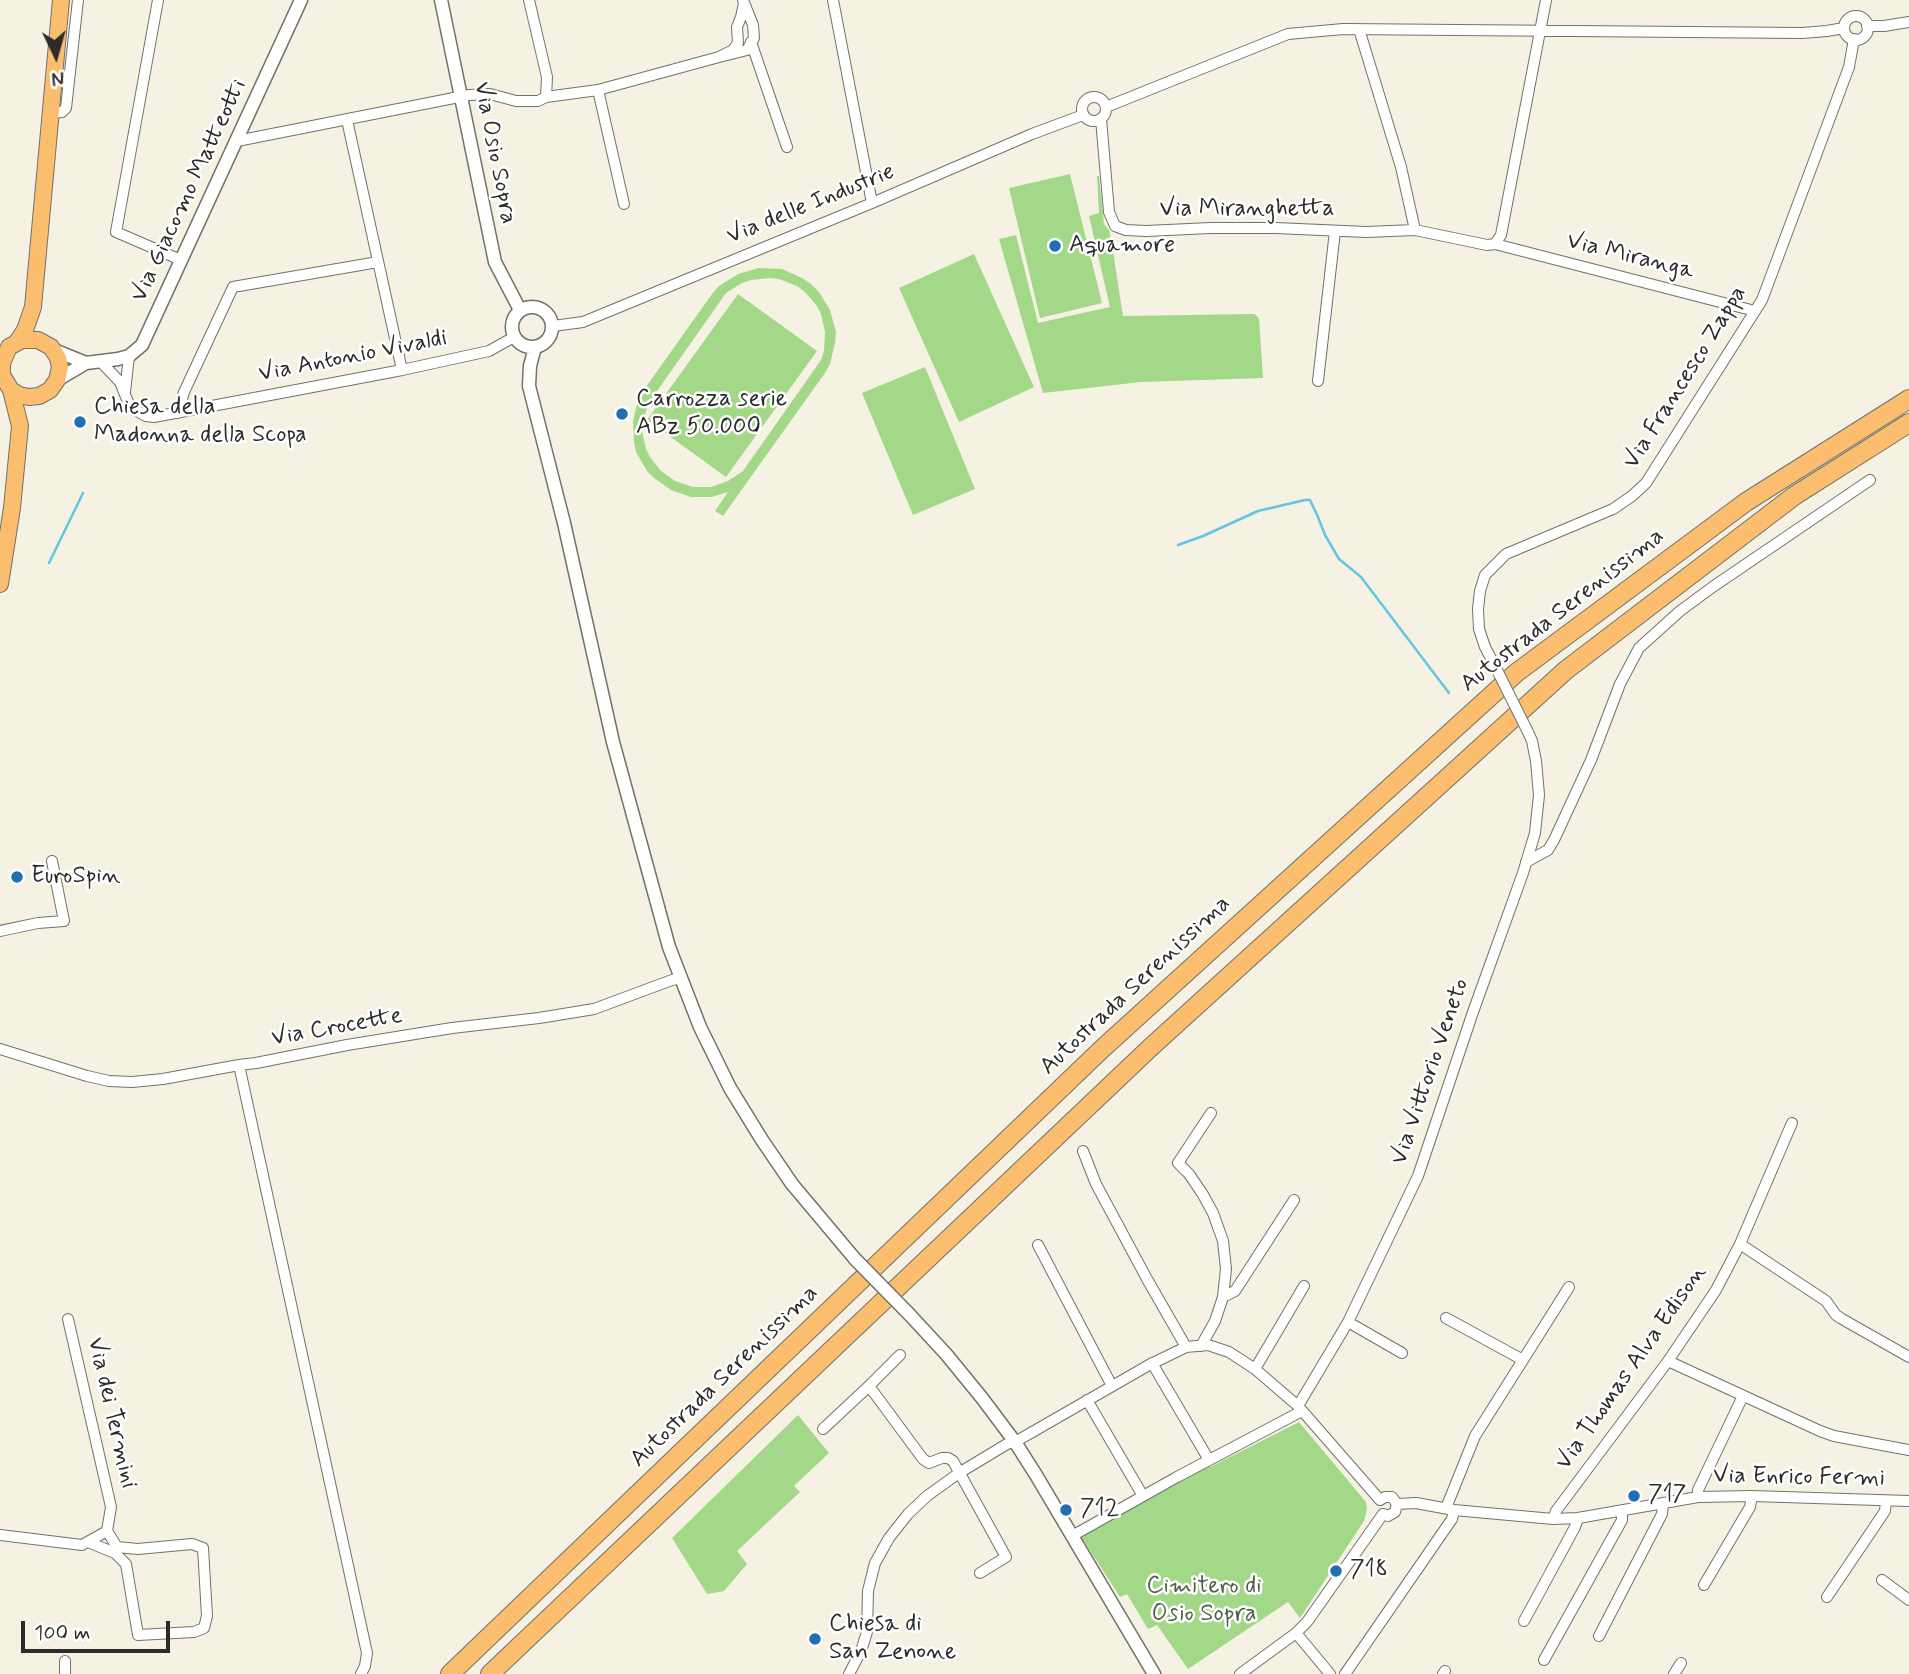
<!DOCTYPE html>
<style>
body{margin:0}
#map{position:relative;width:1909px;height:1674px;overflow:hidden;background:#f6f2e3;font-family:Mynerve,sans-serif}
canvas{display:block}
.north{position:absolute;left:21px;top:21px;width:70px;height:70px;-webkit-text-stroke:5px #fff;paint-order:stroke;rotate:175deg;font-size:19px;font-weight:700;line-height:28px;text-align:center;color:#2b2b2b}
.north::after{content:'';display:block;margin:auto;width:24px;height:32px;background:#2b2b2b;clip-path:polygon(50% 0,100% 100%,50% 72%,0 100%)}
.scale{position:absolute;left:21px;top:1621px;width:149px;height:32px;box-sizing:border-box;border:4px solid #2b2b2b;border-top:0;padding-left:9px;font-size:21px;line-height:24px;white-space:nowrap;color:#2b2b2b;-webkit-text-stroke:5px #fff;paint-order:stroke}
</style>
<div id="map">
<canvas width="1909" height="1674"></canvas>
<div class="north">N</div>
<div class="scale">100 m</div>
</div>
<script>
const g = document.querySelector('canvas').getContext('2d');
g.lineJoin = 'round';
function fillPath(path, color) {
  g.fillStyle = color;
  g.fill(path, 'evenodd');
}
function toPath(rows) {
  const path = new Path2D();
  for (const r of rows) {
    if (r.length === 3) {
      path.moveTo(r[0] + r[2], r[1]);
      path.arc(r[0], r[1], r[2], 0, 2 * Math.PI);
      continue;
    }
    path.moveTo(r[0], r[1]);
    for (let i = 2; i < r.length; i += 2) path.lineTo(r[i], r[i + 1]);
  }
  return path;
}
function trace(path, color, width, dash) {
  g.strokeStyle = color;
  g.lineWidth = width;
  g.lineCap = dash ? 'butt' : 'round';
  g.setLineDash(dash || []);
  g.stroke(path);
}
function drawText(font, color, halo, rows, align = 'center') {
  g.font = font + ' Mynerve,sans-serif';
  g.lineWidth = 5;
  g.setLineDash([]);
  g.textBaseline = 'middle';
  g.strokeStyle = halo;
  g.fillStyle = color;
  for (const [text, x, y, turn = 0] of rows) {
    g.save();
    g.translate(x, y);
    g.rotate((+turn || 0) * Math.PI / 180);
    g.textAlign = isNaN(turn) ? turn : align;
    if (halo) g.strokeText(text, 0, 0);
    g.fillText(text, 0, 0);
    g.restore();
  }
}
fillPath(toPath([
 [1070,174,1102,303,1040,318,1009,188],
 [1097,176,1099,176,1104,224,1109,230,1112,245,1123,316,1254,314,1257,316,1259,319,1263,378,1141,382,1043,393,999,239,1016,235,1038,323,1110,307,1089,216,1099,213],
 [974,254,1034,387,959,422,899,288],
 [759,268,782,269,802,278,811,284,819,292,830,310,836,332,835,343,830,364,825,373,723,516,715,511,728,492,712,497,691,497,671,490,654,478,647,471,636,452,634,442,633,421,638,400,643,391,712,294,719,286,738,274],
 [770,278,779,279,797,286,805,292,817,306,821,314,825,332,824,351,821,360,743,471,728,481,711,487,693,487,675,481,661,471,650,457,646,449,642,431,643,422,648,404,726,293,742,283,751,280],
 [738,294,817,351,726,477,647,420],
 [925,367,975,489,913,515,862,393],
 [798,1415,829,1453,794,1486,800,1492,737,1551,747,1564,724,1591,707,1594,672,1538],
 [1299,1422,1366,1502,1367,1509,1364,1521,1300,1618,1288,1602,1188,1669,1157,1625,1148,1629,1127,1594,1120,1597,1080,1535,1208,1464,1210,1467]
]), '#a3d888');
trace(toPath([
 [1178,545,1203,536,1258,511,1305,500,1310,500,1318,517,1325,535,1339,559,1361,577,1449,693],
 [49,563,83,493]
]), '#65c4e3', 2.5);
const minor = toPath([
 [158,0,116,232,181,260],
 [529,0,547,77,546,97],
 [743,0,753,25,754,38,747,50,719,57,733,50,738,43,737,27,741,17,744,3],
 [833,0,872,203],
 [1856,28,12],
 [1867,26,1884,26,1909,22],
 [1359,29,1401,167,1415,230],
 [751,42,787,147],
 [598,90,624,204],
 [1094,109,12],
 [1106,107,1288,34,1343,29,1802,33,1827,31,1844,28],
 [51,113,62,112,66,108,78,0],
 [1101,119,1109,212,1115,226,1126,230,1146,231,1210,228,1276,228,1366,232,1415,230,1487,245,1495,244,1501,235,1546,0],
 [347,120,402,370],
 [237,141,469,95,490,94,516,101,538,101,546,97,598,90,719,57],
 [1495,244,1755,311],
 [553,326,583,322,872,203,1032,134,1083,115],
 [100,361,120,382,128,402,135,410,146,416,154,417,402,370,489,351,514,337],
 [1318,381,1335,231],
 [125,392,129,356],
 [178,413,184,392,233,287,378,262],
 [1495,666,1485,647,1479,629,1478,609,1480,591,1485,575,1506,554,1613,509,1632,496,1646,483,1762,300,1849,67,1854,39],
 [1526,862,1548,850,1554,840,1591,760,1620,684,1639,648,1680,611,1714,586,1870,480],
 [0,931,38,923,64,921,52,861],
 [0,1049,87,1076,109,1081,132,1082,163,1079,239,1065,256,1063,347,1045,452,1028,539,1018,594,1009,672,980,681,978],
 [239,1065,367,1653,365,1666,361,1674],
 [1083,1151,1096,1184,1147,1279,1186,1347],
 [1740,1244,1826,1301,1836,1315,1842,1319,1909,1357],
 [1038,1245,1112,1386],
 [1223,1297,1235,1291,1294,1200],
 [1446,1318,1523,1360],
 [1348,1322,1402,1353],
 [1201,1346,1215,1321,1223,1297,1226,1269,1223,1241,1213,1213,1202,1193,1189,1174,1178,1163,1211,1113],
 [1668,1361,1820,1431,1834,1436,1909,1450],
 [1152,1363,1209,1460],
 [1255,1369,1304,1286],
 [869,1386,923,1459,929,1463,942,1458,948,1458,953,1461,1006,1557,980,1573],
 [1087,1400,1143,1496],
 [1298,1406,1348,1322,1418,1176,1473,1012,1523,873,1535,833,1539,795,1536,761,1532,741,1528,732],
 [823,1429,869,1386,900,1355],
 [1698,1497,1698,1490,1743,1396],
 [1380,1500,1385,1497,1392,1497,1397,1504],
 [1397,1504,1416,1503,1454,1510,1553,1519,1578,1518,1698,1497,1752,1496,1909,1501],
 [1446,1508,1475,1436,1569,1287],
 [1383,1514,1388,1516,1395,1512,1397,1504],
 [1553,1519,1556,1511,1668,1361,1716,1290,1740,1244,1792,1123],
 [0,1535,82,1545,107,1531,111,1507,68,1319],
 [1072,1536,1177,1477,1302,1411],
 [88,1542,115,1553,126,1564,138,1635,194,1632,204,1628,207,1616,203,1548,192,1544,138,1549,117,1547,107,1531],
 [1882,1580,1909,1600],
 [1704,1585,1750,1507,1752,1496],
 [1827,1597,1885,1511,1886,1501],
 [1524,1621,1575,1527,1578,1518],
 [1296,1633,1330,1674],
 [1599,1636,1662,1514,1663,1503],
 [1544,1660,1622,1520,1622,1510],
 [65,1674,65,1661],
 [849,1674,861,1651,867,1632,868,1591,875,1563,889,1538,908,1514,927,1496,959,1473,1007,1444,1015,1442,1149,1365,1186,1347,1208,1345,1229,1352,1255,1369,1298,1406,1380,1500],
 [1240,1674,1296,1633,1307,1622,1383,1514],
 [1345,1674,1452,1519,1454,1510],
 [1443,1674,1445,1671],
 [1674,1674,1681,1663]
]);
const tertiary = toPath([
 [441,0,495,262,520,310],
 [532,327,20],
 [535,347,530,366,529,386,564,523,613,742,669,947,700,1027,730,1088,762,1140,792,1184,855,1259],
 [54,350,86,363],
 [57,380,86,363,118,359,129,356,142,345,301,0],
 [909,1314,946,1354,982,1398,1015,1442,1036,1475,1154,1674]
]);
const primary = toPath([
 [17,342,25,330,33,307,61,0],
 [0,584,12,508,20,426,11,390,2,375,2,363,9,347,22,340,38,340,51,347,58,358,60,367,57,380,50,390,39,396,29,397,19,395,11,390]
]);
const motorway = toPath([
 [450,1674,1103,1048,1516,673,1746,502,1909,399],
 [490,1674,1151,1047,1566,670,1794,496,1909,423]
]);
trace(minor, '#72716b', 12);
trace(tertiary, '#72716b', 15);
trace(primary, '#72716b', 18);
trace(motorway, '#72716b', 20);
trace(minor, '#fff', 10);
trace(tertiary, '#fff', 12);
trace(primary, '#fbbd6e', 16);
trace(motorway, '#fbbd6e', 18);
const minorBridge = toPath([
 [1495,666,1528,732]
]);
const tertiaryBridge = toPath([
 [855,1259,909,1314]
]);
trace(minorBridge, '#72716b', 12, []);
trace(tertiaryBridge, '#72716b', 15, []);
trace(minorBridge, '#fff', 10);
trace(tertiaryBridge, '#fff', 12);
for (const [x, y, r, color] of [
 [1055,246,7,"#1f6fb2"],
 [622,414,7,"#1f6fb2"],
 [80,422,7,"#1f6fb2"],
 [17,877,7,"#1f6fb2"],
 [1634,1496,7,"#1f6fb2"],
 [1066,1510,7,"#1f6fb2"],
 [1336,1571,7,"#1f6fb2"],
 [815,1639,7,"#1f6fb2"]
]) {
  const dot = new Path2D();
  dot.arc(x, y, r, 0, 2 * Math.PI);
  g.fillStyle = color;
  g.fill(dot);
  trace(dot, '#fff', 2.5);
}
drawText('24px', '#2b2b2b', '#fff', [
 ["Via Osio Sopra",494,153,79],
 ["Via Giacomo Matteotti",190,191,-65],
 ["Via delle Industrie",811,205,-22],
 ["Via Miranghetta",1247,210],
 ["Via Miranga",1630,257,14],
 ["Via Antonio Vivaldi",353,357,-11],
 ["Via Francesco Zappa",1686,378,-58],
 ["Autostrada Serenissima",1563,611,-38],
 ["Autostrada Serenissima",1136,986,-43],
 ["Via Crocette",337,1028,-10],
 ["Via Vittorio Veneto",1431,1072,-71],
 ["Via Thomas Alva Edison",1632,1368,-55],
 ["Autostrada Serenissima",725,1377,-44],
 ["Via dei Termini",111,1413,77],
 ["Via Enrico Fermi",1799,1478,1]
]);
drawText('24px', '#2b2b2b', '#fff', [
 ["Aquamore",1069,246],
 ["Carrozza serie",636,400],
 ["ABz 50.000",636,428],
 ["Chiesa della",94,408],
 ["Madonna della Scopa",94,436],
 ["EuroSpin",31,877],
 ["717",1648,1496],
 ["712",1080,1510],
 ["718",1350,1571],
 ["Chiesa di",829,1625],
 ["San Zenone",829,1653]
], 'left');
drawText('24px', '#4f5f47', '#fff', [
 ["Cimitero di",1204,1587],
 ["Osio Sopra",1204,1615]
]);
</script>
